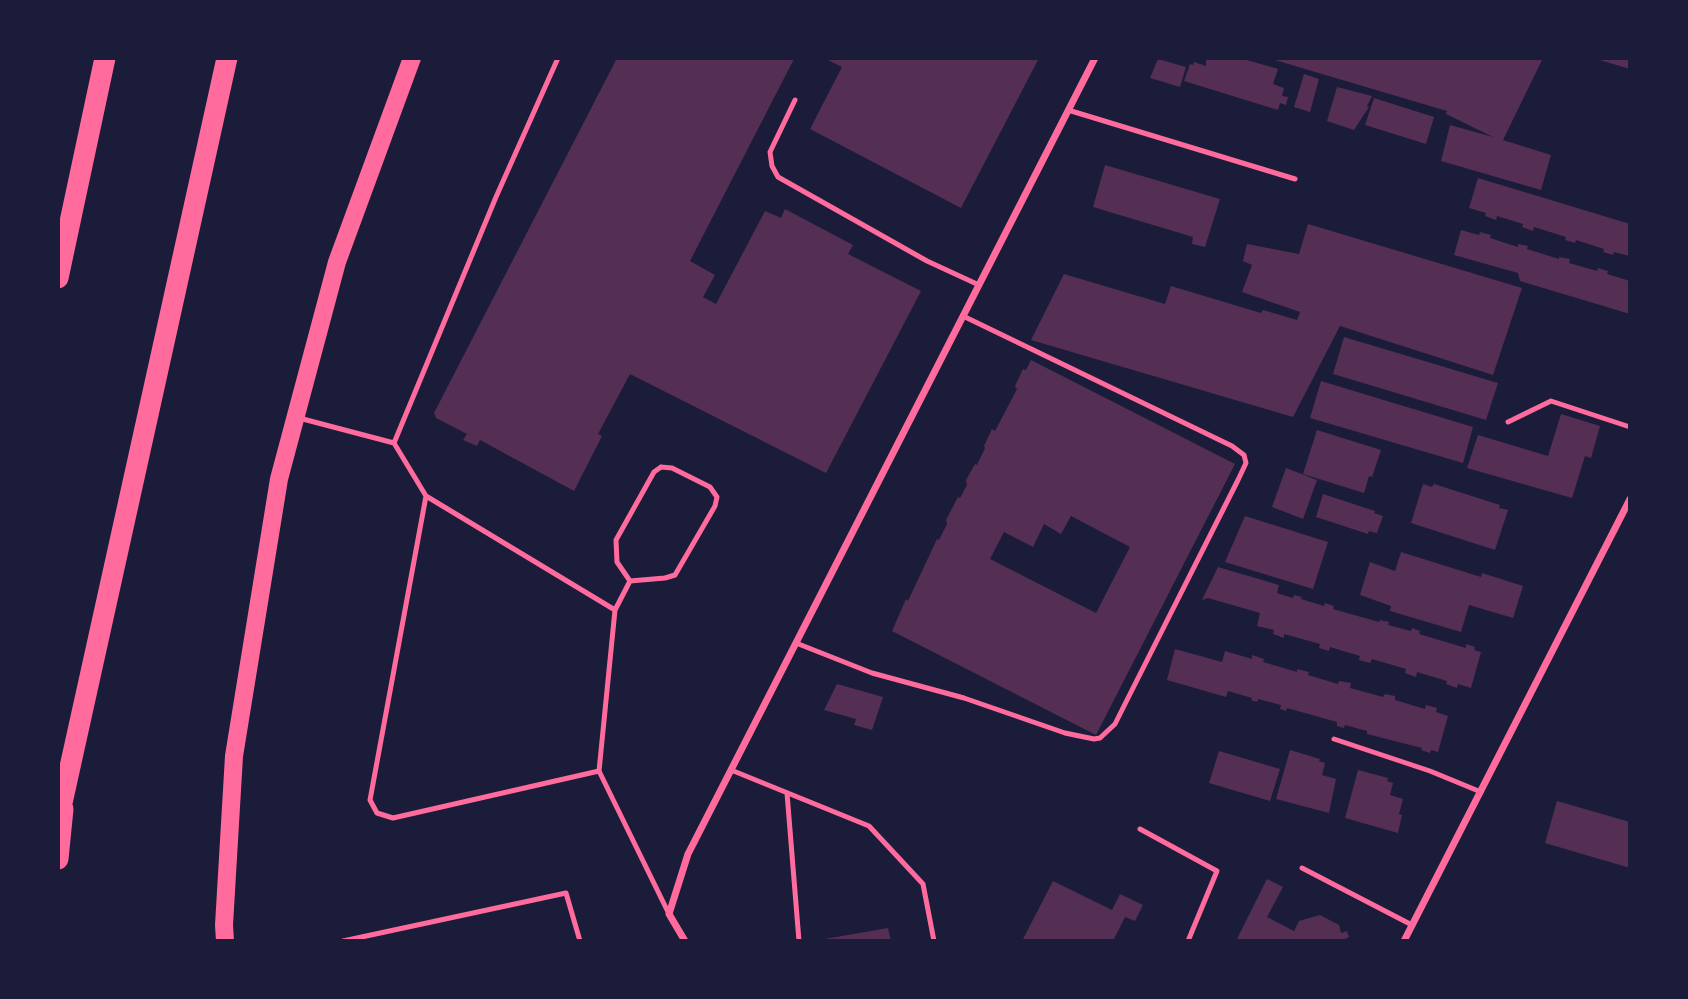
<!DOCTYPE html>
<style>
body{margin:0}
#map{position:relative;width:1688px;height:999px;overflow:hidden;background:#1b1b3a;font-family:Mulish,sans-serif}
canvas{display:block}
.frame{position:absolute;inset:0;border:60px solid #1b1b3a;pointer-events:none}
</style>
<div id="map">
<canvas width="1688" height="999"></canvas>
<div class="frame"></div>
</div>
<script>
const g = document.querySelector('canvas').getContext('2d');
g.lineJoin = 'round';
function fillPath(path, color) {
  g.fillStyle = color;
  g.fill(path, 'evenodd');
}
function toPath(rows) {
  const path = new Path2D();
  for (const r of rows) {
    path.moveTo(r[0], r[1]);
    for (let i = 2; i < r.length; i += 2) path.lineTo(r[i], r[i + 1]);
  }
  return path;
}
function trace(path, color, width, dash) {
  g.strokeStyle = color;
  g.lineWidth = width;
  g.lineCap = dash ? 'butt' : 'round';
  g.setLineDash(dash || []);
  g.stroke(path);
}
fillPath(toPath([
 [617,58,794,59,690,261,715,275,703,297,716,304,765,211,781,218,785,209,853,245,848,254,921,291,826,473,630,374,598,434,602,436,574,491,480,440,477,446,463,440,467,434,436,418,434,413],
 [824,58,1039,58,961,208,810,129,842,67],
 [1206,58,1240,58,1278,69,1273,84,1284,88,1282,96,1288,97,1286,105,1280,103,1278,110,1184,81,1190,64,1193,65,1194,62,1206,66],
 [1268,58,1543,58,1503,140,1551,155,1541,190,1441,161,1450,125,1493,137,1446,114,1447,111],
 [1593,58,1630,58,1630,69],
 [1158,59,1186,67,1180,87,1150,78],
 [1304,74,1319,79,1310,112,1294,107],
 [1337,87,1372,96,1367,106,1369,107,1354,130,1327,121],
 [1374,98,1434,117,1426,144,1365,125],
 [1105,165,1220,199,1205,247,1192,244,1193,237,1093,207],
 [1478,178,1630,224,1630,256,1614,252,1613,255,1603,252,1604,249,1576,240,1575,243,1565,240,1566,237,1534,227,1533,231,1522,227,1523,224,1497,216,1496,220,1485,216,1486,213,1469,208],
 [1308,224,1522,288,1493,375,1340,326,1293,417,1031,340,1064,274,1165,304,1171,286,1261,313,1263,310,1297,320,1300,312,1242,292,1252,265,1243,261,1247,244,1299,254],
 [1461,230,1479,235,1480,232,1491,235,1490,238,1518,247,1518,244,1528,246,1527,249,1559,259,1559,257,1570,259,1569,263,1597,271,1598,268,1608,271,1607,274,1630,281,1630,314,1520,281,1518,273,1454,255],
 [1344,337,1498,383,1486,420,1333,374],
 [1031,360,1235,464,1096,735,892,631,906,599,908,601,937,539,939,540,947,524,946,520,958,497,960,498,967,485,966,480,975,464,977,465,985,448,984,446,992,429,995,431,1017,389,1015,386,1023,369,1026,370],
 [1071,516,1130,547,1096,613,990,559,1004,532,1033,547,1044,524,1061,534],
 [1321,381,1473,427,1463,463,1310,418],
 [1561,414,1600,426,1591,458,1585,456,1572,498,1467,468,1478,435,1548,456],
 [1317,430,1381,450,1372,477,1369,476,1364,493,1303,474],
 [1286,468,1317,480,1303,519,1272,507],
 [1423,484,1432,487,1434,484,1500,505,1499,508,1508,510,1495,550,1411,523],
 [1323,494,1375,511,1374,513,1383,516,1377,533,1369,531,1368,534,1316,517],
 [1245,516,1328,542,1313,589,1225,562],
 [1401,552,1481,577,1482,573,1523,586,1513,618,1469,605,1461,632,1390,611,1391,606,1360,595,1370,562,1395,571],
 [1218,567,1279,585,1277,593,1293,598,1294,595,1302,597,1301,599,1324,606,1325,603,1334,606,1333,609,1379,622,1380,620,1389,622,1388,625,1411,631,1412,628,1420,631,1419,634,1466,648,1466,644,1475,647,1474,650,1481,652,1471,688,1458,684,1457,688,1446,684,1447,681,1417,672,1416,677,1405,673,1406,669,1372,659,1370,663,1359,660,1360,656,1330,647,1329,651,1319,648,1320,644,1284,634,1284,638,1273,634,1274,630,1257,626,1260,613,1208,598,1202,600],
 [1175,649,1222,662,1225,651,1252,659,1252,655,1264,659,1263,662,1297,672,1297,669,1309,672,1308,675,1338,684,1339,681,1351,683,1350,688,1383,697,1385,694,1395,696,1395,700,1425,709,1426,705,1437,708,1436,712,1448,716,1438,752,1431,750,1430,753,1421,750,1422,748,1367,734,1367,731,1345,725,1344,728,1337,726,1337,722,1287,708,1286,711,1280,709,1281,705,1258,699,1257,702,1251,700,1252,698,1228,691,1226,697,1167,680],
 [837,684,883,697,872,730,854,725,856,719,824,710],
 [1290,750,1320,759,1319,761,1325,763,1322,775,1336,779,1329,813,1276,799],
 [1219,751,1280,769,1270,801,1209,783],
 [1358,770,1388,778,1387,781,1393,783,1390,795,1403,799,1399,814,1402,815,1398,833,1345,818],
 [1557,801,1630,822,1630,868,1545,843],
 [1267,879,1283,887,1267,917,1294,931,1299,921,1320,915,1339,925,1341,933,1347,931,1349,937,1343,940,1344,941,1236,941],
 [1053,881,1112,910,1120,894,1143,905,1135,921,1125,917,1113,941,1022,941],
 [888,928,891,941,819,941,819,940]
]), '#542f53');
trace(toPath([
 [795,100,770,152,772,166,778,177,927,261,979,285],
 [1068,110,1295,179],
 [299,418,394,443,496,197,558,58],
 [1508,422,1551,401,1630,427],
 [394,443,426,496,615,610],
 [661,467,672,468,710,487,717,497,715,506,675,575,665,578,630,581,617,562,616,540,654,472,661,467],
 [426,496,370,800,377,813,393,818,599,771],
 [630,581,615,610,599,771,669,914],
 [796,643,872,673,964,698,1065,733,1094,739,1100,738,1115,724,1127,700,1238,480,1246,463,1244,455,1232,446,963,316],
 [1334,739,1430,771,1481,792],
 [731,770,869,826,923,884,934,941],
 [787,793,799,941],
 [1140,829,1217,871,1188,941],
 [1302,868,1412,925],
 [343,941,566,893,580,941]
]), '#ff6b9d', 5);
trace(toPath([
 [685,941,669,914,688,854,1095,58],
 [1404,941,1630,499]
]), '#ff6b9d', 7);
trace(toPath([
 [225,941,224,925,234,756,279,479,337,262,412,58]
]), '#ff6b9d', 18);
trace(toPath([
 [58,278,105,58],
 [58,821,227,58],
 [58,859,63,809]
]), '#ff6b9d', 21);
</script>
